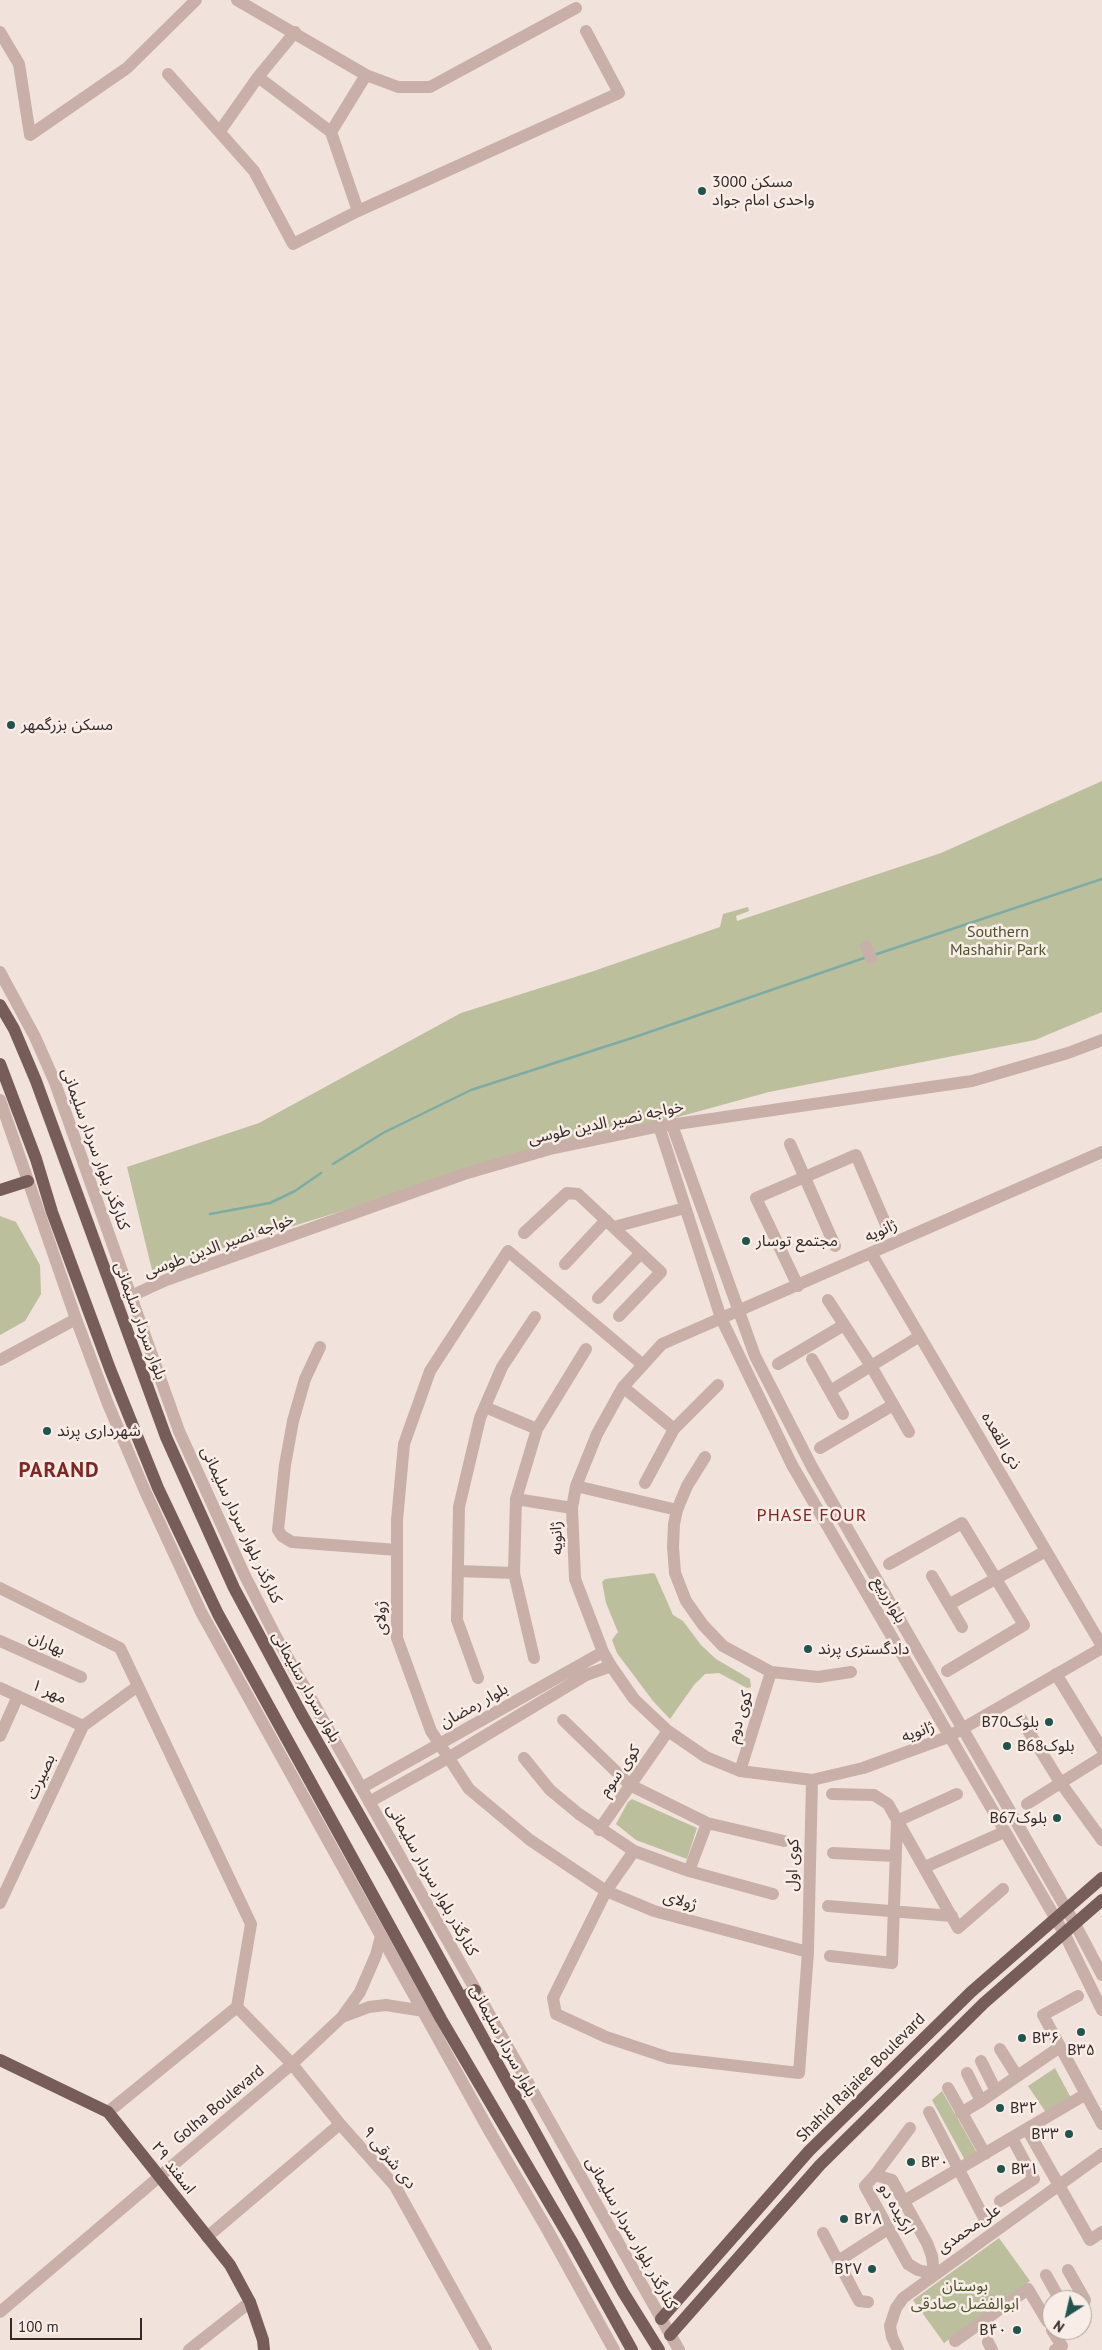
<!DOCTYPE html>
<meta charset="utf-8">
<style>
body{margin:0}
#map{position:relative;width:1102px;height:2350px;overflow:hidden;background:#f1e2db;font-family:"PT Sans",sans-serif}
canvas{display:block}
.north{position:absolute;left:1042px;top:2290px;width:50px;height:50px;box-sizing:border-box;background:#f9ede7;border:1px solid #ab9f9b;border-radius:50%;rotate:215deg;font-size:14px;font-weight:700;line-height:20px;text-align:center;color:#352928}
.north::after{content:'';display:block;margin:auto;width:18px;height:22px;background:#1f554d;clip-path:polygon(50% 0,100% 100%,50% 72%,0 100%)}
.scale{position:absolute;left:10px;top:2318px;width:132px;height:22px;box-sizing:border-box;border:2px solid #352928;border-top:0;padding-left:6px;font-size:15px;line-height:18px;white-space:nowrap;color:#352928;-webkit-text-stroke:4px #f9ede7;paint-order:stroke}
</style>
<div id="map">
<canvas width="1102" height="2350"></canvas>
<div class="north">N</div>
<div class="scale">100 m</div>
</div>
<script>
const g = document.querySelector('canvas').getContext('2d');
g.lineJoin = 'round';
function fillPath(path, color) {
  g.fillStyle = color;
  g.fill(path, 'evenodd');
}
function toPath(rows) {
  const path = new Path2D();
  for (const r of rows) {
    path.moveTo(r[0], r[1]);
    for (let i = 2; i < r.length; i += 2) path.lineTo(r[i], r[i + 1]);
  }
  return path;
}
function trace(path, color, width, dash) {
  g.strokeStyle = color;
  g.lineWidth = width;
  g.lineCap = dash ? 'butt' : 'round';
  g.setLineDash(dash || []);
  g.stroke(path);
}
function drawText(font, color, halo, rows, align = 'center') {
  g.font = font + ' "PT Sans","Noto Sans Arabic",sans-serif';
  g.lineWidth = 5;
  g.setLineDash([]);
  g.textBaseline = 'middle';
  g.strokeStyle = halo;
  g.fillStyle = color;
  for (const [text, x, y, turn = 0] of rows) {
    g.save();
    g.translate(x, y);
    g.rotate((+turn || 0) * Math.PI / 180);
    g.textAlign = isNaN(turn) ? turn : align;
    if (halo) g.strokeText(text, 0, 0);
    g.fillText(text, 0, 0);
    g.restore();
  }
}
fillPath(toPath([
 [1102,781,1102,1012,1035,1040,769,1092,390,1196,152,1270,127,1167,259,1123,461,1013,591,972,720,927,723,914,748,907,749,911,736,916,737,921,941,853],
 [0,1216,16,1222,40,1265,41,1294,25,1321,0,1335],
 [653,1573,655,1574,673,1615,683,1621,701,1645,716,1659,750,1679,751,1687,747,1688,719,1673,705,1674,694,1685,670,1719,653,1701,617,1653,612,1640,618,1632,606,1603,602,1582,605,1579],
 [632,1799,697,1828,687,1859,636,1840,616,1824,628,1802],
 [1055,2068,1071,2098,1047,2114,1028,2086],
 [942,2091,977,2153,966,2162,932,2100],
 [999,2238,1030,2281,944,2343,913,2300]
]), '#bbbf9c');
trace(toPath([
 [874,955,1102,879],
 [333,1164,383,1133,471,1090,635,1037,867,957],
 [210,1214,270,1203,295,1191,321,1173]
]), '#7bada4', 2.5);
trace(toPath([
 [237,0,366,75,398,87,430,87,576,8],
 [0,32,19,64,30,135,127,68,196,0],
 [168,74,254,171,293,244,358,211,619,93,586,31],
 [258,77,331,132,358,211],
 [220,131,258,77,295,32],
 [331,132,366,75],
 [866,946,871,958],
 [0,972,35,1037,54,1080,179,1431,244,1574,275,1635,679,2350],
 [0,1100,76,1319,108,1404,145,1491,201,1612,490,2132,547,2229,614,2350],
 [672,1125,755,1356,812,1467,1075,1924,1102,1975],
 [659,1126,721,1318,792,1465,1064,1933,1102,2010],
 [790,1144,835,1246],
 [1102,1152,662,1344,623,1387,597,1434,576,1486,572,1508,575,1579,603,1652,611,1666,634,1699,668,1731,706,1757,740,1771,812,1780,863,1768,948,1737,1102,1648],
 [614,1227,685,1208],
 [524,1233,567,1193,578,1194,661,1272,619,1316],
 [871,1253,1102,1646],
 [565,1264,606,1220],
 [798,1286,756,1198,856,1155,886,1225],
 [131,1296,166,1280,464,1174,550,1149,656,1127,972,1081,1068,1053,1102,1040],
 [598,1298,641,1253],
 [828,1300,871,1366,909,1432],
 [320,1347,305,1379,293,1421,285,1465,278,1530,282,1536,292,1542,397,1550],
 [812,1359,843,1414],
 [0,1360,76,1319],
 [778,1364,844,1325],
 [643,1365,508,1251,430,1371,404,1444,397,1520,397,1638,431,1731,469,1789,530,1840,606,1891,654,1911,808,1952],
 [623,1387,674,1429],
 [830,1391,920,1336],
 [485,1407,537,1429],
 [820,1448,893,1405],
 [705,1457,687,1486,677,1510,674,1524,673,1547,675,1573,686,1601,703,1625,723,1646,771,1672,818,1677,851,1672],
 [645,1483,674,1429,718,1385],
 [576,1486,677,1510],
 [516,1499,572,1508],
 [889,1564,962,1523,1024,1625,947,1671],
 [458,1571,514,1573],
 [932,1576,962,1627],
 [0,1588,120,1648,251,1924,237,2007,108,2112],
 [950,1604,1046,1551],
 [0,1641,81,1677],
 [534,1658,514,1573,516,1499,537,1429,586,1349],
 [1056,1674,1102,1749],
 [478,1678,457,1620,459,1507,480,1418,502,1367,535,1317],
 [0,1688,83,1726],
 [1021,1719,1060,1782,1102,1840],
 [563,1720,630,1785,707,1823,784,1841],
 [0,1736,18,1696],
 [524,1758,550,1790,579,1814,634,1851,606,1891,553,1998,556,2014,606,2037,669,2058,799,2073,808,1952,812,1780],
 [740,1771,771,1672],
 [361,1788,603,1652],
 [832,1794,874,1795,888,1804,958,1928,1003,1889],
 [369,1802,448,1758,586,1675,611,1666],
 [1027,1804,1102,1757],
 [599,1830,668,1731],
 [634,1851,689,1871,773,1894],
 [833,1853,895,1856],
 [925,1867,1004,1832],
 [689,1871,707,1823],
 [0,1903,83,1726,138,1686],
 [828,1906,952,1916],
 [830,1956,892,1963,897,1821,957,1794],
 [1078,1996,1043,2015,1102,2124],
 [237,2007,292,2064,340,2124,395,2186,486,2350],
 [345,2016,369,2007,386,2005,424,2011],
 [1000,2049,1017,2076],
 [981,2061,996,2091],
 [967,2073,981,2101],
 [948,2088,985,2154],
 [929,2112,984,2218],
 [961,2113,981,2101,1060,2047],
 [1027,2129,1090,2240,1102,2232],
 [875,2175,892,2180,927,2243,932,2256,934,2274,918,2270,908,2264,865,2186,875,2175],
 [875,2175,910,2128],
 [904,2201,1086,2094],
 [1000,2201,1034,2179,1012,2138],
 [823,2233,859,2301,868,2302],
 [207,2237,340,2124],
 [838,2261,888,2229],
 [1068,2270,1085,2300,1082,2302],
 [1046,2275,1060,2300],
 [0,2312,292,2064,342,2017,360,1992,376,1955,381,1936],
 [1052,2330,1062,2346,1055,2350],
 [955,2341,1028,2289,1047,2321,1052,2318],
 [988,2342,992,2350],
 [189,2350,250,2302],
 [898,2350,892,2337,890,2326,896,2308,903,2298,1102,2154]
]), '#c8b0a8', 12);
trace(toPath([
 [0,1005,14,1029,36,1081,166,1437,234,1588,301,1713,393,1874,623,2292,659,2350],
 [0,1064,36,1159,52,1212,110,1369,158,1488,218,1614,441,2019,571,2240,632,2350],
 [0,1190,28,1181],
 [462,1998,475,1990],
 [0,2060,108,2112,230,2265,250,2302,263,2340,264,2350],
 [661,2319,809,2151,971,1992,1102,1878],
 [670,2335,820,2165,984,2003,1102,1900]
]), '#775d59', 12);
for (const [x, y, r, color] of [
 [702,191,5,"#1f554d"],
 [11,725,5,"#1f554d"],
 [746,1241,5,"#1f554d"],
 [47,1431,5,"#1f554d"],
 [808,1649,5,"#1f554d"],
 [1049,1722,5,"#1f554d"],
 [1007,1746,5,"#1f554d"],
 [1057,1818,5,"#1f554d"],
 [1081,2032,5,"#1f554d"],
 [1022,2038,5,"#1f554d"],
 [1000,2108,5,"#1f554d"],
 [1069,2134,5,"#1f554d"],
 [911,2162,5,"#1f554d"],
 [1001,2169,5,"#1f554d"],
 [844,2219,5,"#1f554d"],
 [872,2269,5,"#1f554d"],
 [1017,2330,5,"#1f554d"]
]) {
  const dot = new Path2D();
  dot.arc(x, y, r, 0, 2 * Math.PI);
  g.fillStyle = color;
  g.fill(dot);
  trace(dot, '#f9ede7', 2);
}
drawText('16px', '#352928', '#f9ede7', [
 ["مسکن 3000",712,182],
 ["واحدی امام جواد",712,200],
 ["مسکن بزرگمهر",21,725],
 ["مجتمع توسار",756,1241],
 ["شهرداری پرند",57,1431],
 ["دادگستری پرند",818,1649],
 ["B70بلوک",1039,1722,"right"],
 ["B68بلوک",1017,1746],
 ["B67بلوک",1047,1818,"right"],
 ["B۳۶",1032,2038],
 ["B۳۵",1081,2050,"center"],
 ["B۳۲",1010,2108],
 ["B۳۳",1059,2134,"right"],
 ["B۳۰",921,2162],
 ["B۳۱",1011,2169],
 ["B۲۸",854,2219],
 ["B۲۷",862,2269,"right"],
 ["B۴۰",1007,2330,"right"]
], 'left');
drawText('16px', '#4d532c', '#f9ede7', [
 ["Southern",998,932],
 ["Mashahir Park",998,950],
 ["بوستان",965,2286],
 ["ابوالفضل صادقی",965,2304]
]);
drawText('16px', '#352928', '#f9ede7', [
 ["خواجه نصیر الدین طوسی",606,1123,-12],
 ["کنارگذر بلوار سردار سلیمانی",95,1149,70],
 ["ژانویه",881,1231,-24],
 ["خواجه نصیر الدین طوسی",219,1246,-20],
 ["بلوار سردار سلیمانی",140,1321,70],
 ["ذی القعده",1001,1441,60],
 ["کنارگذر بلوار سردار سلیمانی",241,1525,65],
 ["ژانویه",557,1538,-92],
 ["بلوارربیع",889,1600,60],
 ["ژولای",381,1618,-91],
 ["بهاران",47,1644,24],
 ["بلوار سردار سلیمانی",306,1687,61],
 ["مهر ۱",49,1692,25],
 ["بلوار رمضان",474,1706,-29],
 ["کوی دوم",740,1717,-73],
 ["ژانویه",918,1732,-20],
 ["کوی سوم",620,1771,-55],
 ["بصیرت",41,1777,-65],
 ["کوی اول",793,1865,-88],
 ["کنارگذر بلوار سردار سلیمانی",432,1880,61],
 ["ژولای",680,1901,15],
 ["بلوار سردار سلیمانی",503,2041,62],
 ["Shahid Rajaiee Boulevard",861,2078,-45],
 ["Golha Boulevard",219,2105,-40],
 ["۹ دی شرقی",389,2158,51],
 ["۲۹ اسفند",173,2168,52],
 ["ارکیده دو",896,2209,61],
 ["علی‌محمدی",969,2229,-35],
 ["کنارگذر بلوار سردار سلیمانی",631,2233,61]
]);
g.letterSpacing = '1px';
drawText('18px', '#812624', '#f9ede7', [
 ["PHASE FOUR",812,1516]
]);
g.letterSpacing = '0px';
g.letterSpacing = '1px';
drawText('bold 21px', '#812624', '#f9ede7', [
 ["PARAND",59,1471]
]);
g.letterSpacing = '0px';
</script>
